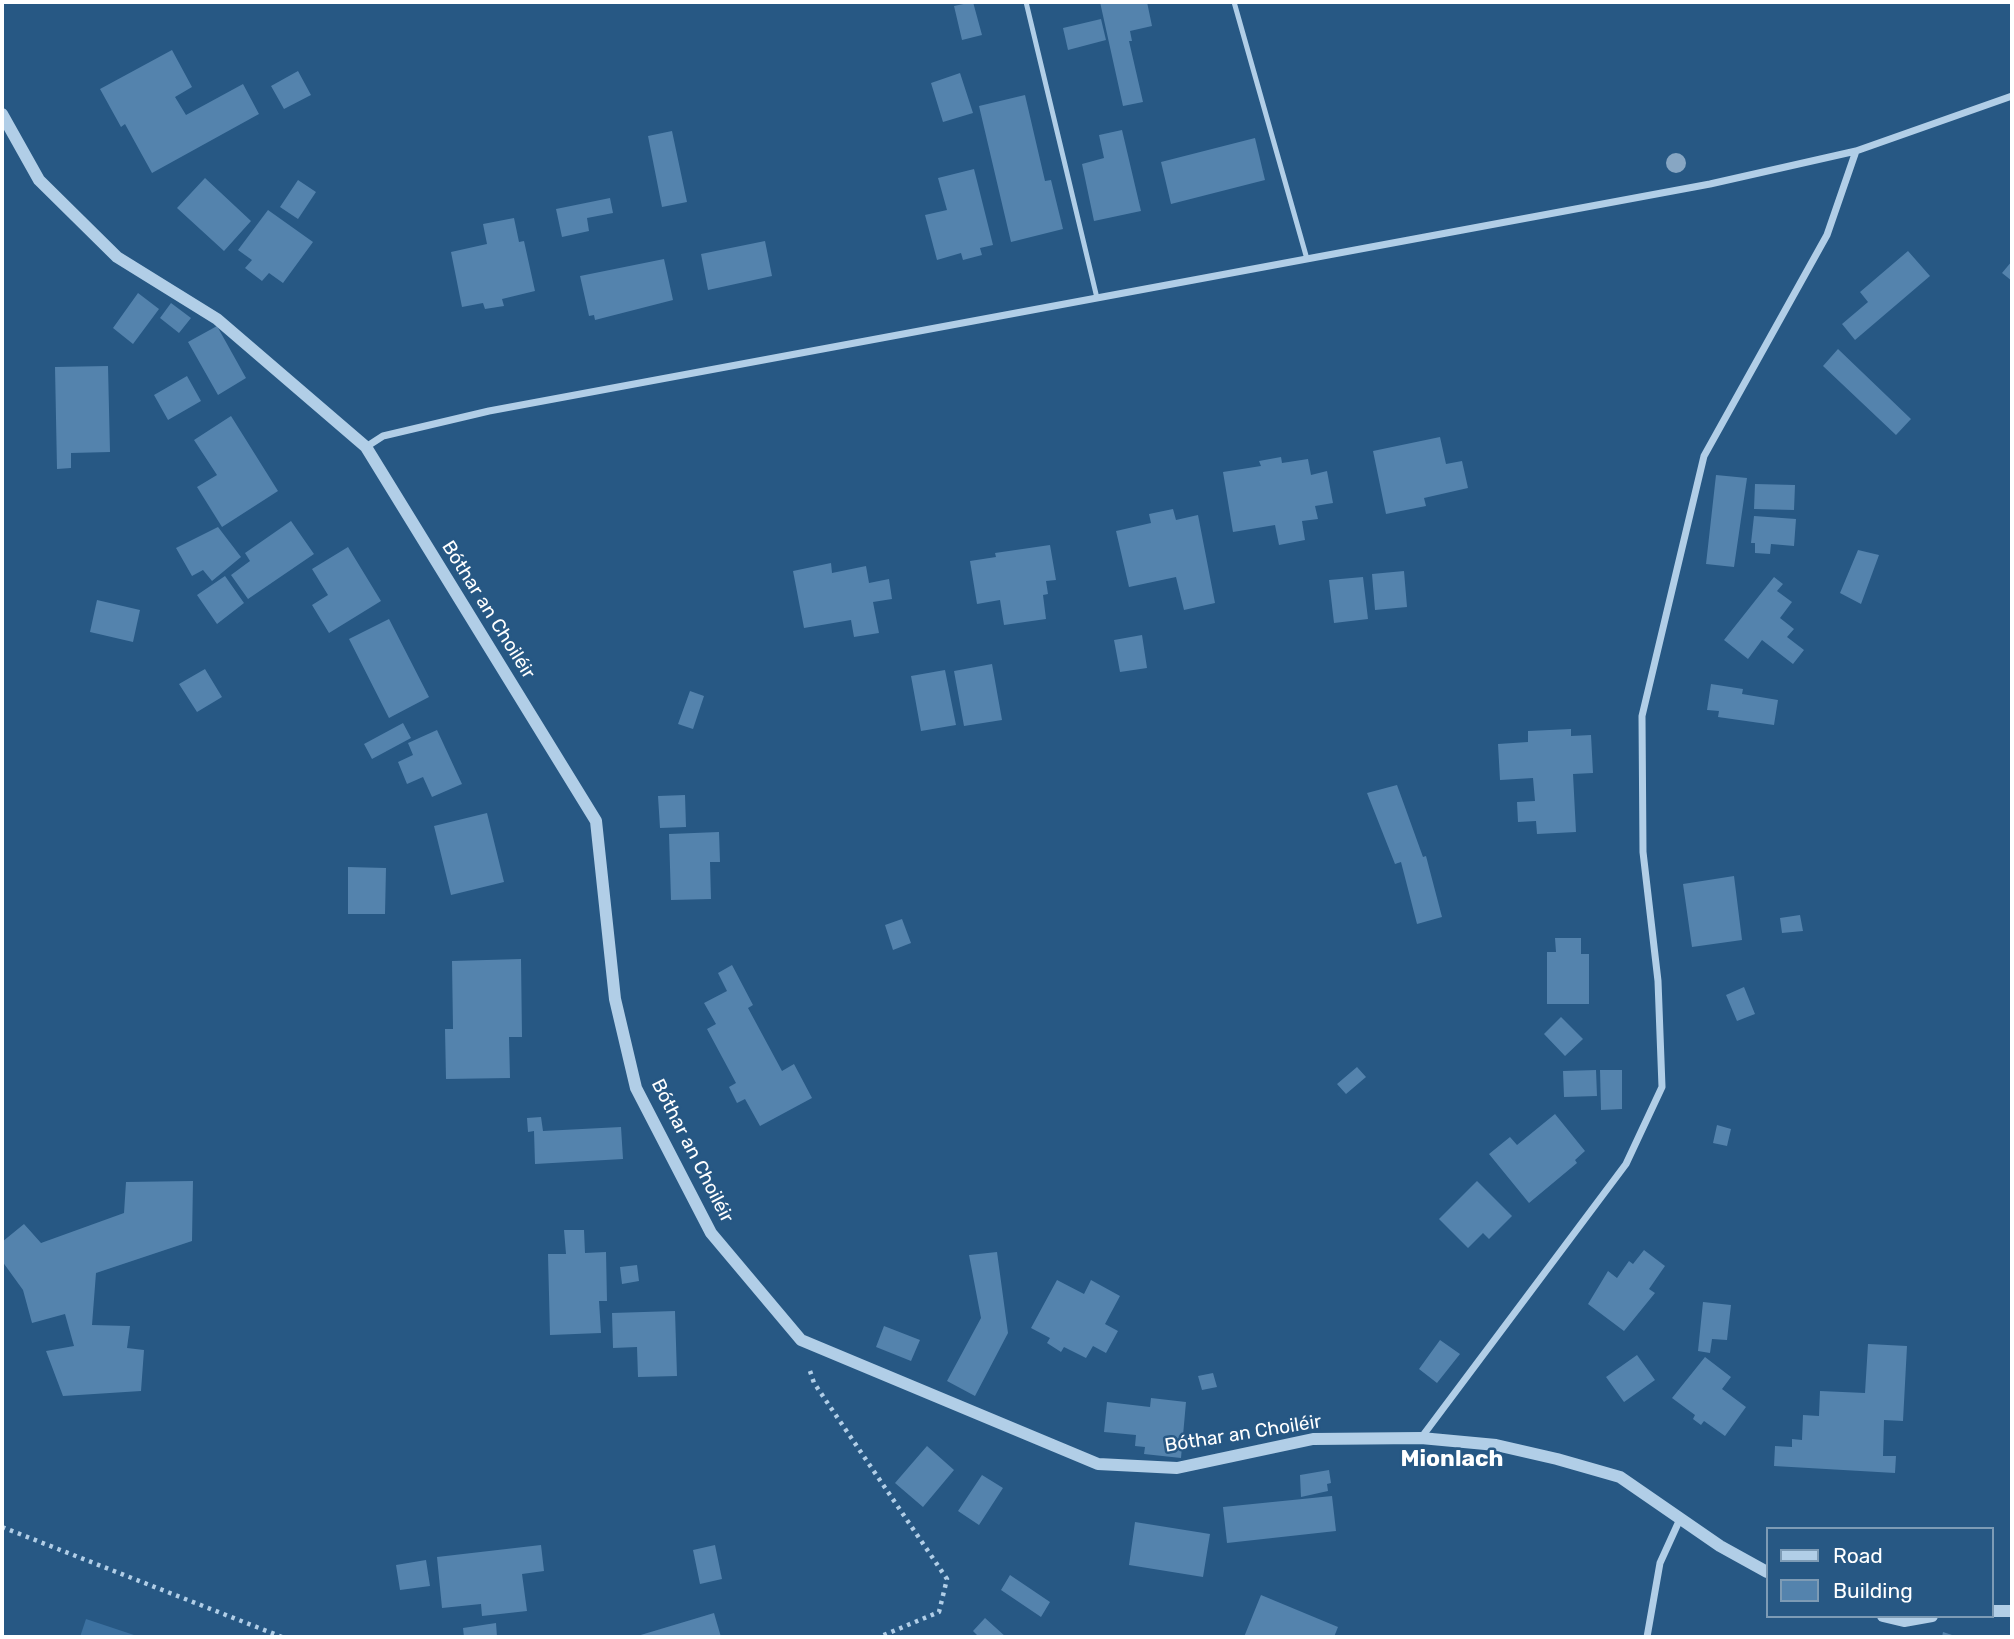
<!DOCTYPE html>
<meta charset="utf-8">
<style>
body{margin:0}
#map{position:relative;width:2014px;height:1639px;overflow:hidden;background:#275884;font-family:Rubik,sans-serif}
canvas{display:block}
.frame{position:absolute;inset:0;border:4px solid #fff;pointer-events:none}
.legend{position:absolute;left:1766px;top:1527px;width:228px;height:91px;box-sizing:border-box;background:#275884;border:2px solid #7d9bb5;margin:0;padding:9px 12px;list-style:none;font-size:21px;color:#fff}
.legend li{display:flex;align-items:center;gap:14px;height:35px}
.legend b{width:35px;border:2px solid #7d9bb5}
</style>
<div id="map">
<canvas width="2014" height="1639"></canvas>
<div class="frame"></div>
<ul class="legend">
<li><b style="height:9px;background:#b1cee7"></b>Road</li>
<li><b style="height:19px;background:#5483ad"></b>Building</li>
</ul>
</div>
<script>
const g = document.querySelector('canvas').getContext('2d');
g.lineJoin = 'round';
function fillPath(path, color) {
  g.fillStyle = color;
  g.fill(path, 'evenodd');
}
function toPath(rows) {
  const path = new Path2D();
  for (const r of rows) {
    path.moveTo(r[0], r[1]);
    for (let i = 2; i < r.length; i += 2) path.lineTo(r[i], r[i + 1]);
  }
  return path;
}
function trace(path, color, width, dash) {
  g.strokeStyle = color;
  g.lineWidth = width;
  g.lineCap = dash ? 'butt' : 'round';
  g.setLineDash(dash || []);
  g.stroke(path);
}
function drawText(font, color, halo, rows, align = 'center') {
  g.font = font + ' Rubik,sans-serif';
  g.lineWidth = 5;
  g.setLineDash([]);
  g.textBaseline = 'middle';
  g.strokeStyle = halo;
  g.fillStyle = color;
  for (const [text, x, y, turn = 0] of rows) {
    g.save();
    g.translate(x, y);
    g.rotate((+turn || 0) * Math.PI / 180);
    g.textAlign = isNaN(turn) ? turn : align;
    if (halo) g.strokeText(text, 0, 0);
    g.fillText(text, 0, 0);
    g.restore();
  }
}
fillPath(toPath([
 [86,1619,140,1637,80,1637]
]), '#3c71a0');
fillPath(toPath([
 [973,2,982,35,962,40,954,6],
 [1100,2,1147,2,1152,26,1130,31,1132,41,1129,41,1143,102,1123,106],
 [1101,19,1106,40,1068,50,1063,28],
 [172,50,192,87,175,97,186,115,243,84,259,114,152,173,125,124,121,127,100,89],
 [298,71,311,95,284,109,271,86],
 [960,73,973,113,943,122,931,83],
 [1025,95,1045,181,1051,180,1063,229,1011,242,979,106],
 [1122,130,1141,211,1094,221,1082,164,1104,158,1099,135],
 [672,131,687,202,662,207,648,136],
 [1255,138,1265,180,1171,204,1161,162],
 [974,169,993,245,980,248,982,255,963,260,961,253,937,260,925,215,947,210,938,178],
 [205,178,251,221,224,251,177,208],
 [298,180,316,192,298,219,280,207],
 [610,198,613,213,587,218,589,231,562,237,556,209],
 [268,210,313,242,283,283,269,273,262,281,245,268,252,260,238,250],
 [514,218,519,242,524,241,535,291,502,299,504,306,485,309,483,303,462,307,451,252,487,244,483,224],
 [765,241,772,276,708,290,701,254],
 [1908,251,1930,276,1855,340,1842,324,1868,302,1860,292],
 [664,259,673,300,595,320,594,315,589,316,580,276],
 [2012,261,2012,281,2002,273],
 [138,293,159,309,133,344,113,328],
 [171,303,191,318,179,333,160,318],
 [217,326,246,378,218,395,188,342],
 [1838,349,1911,419,1896,435,1823,366],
 [108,366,110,452,71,453,71,468,57,469,55,367],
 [187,376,201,401,168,420,154,395],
 [231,416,278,491,222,527,197,487,217,475,194,440],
 [1440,437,1446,464,1462,461,1468,488,1424,498,1426,506,1386,514,1373,451],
 [1281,457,1282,463,1308,459,1311,475,1327,471,1333,503,1315,506,1318,519,1302,521,1305,540,1279,545,1275,525,1233,532,1223,472,1261,466,1259,461],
 [1716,475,1747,478,1734,567,1706,564],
 [1755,484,1795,485,1794,510,1754,509],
 [1173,509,1176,520,1198,515,1215,603,1184,610,1176,577,1129,587,1116,531,1151,523,1149,514],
 [1754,516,1796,519,1794,546,1771,544,1770,554,1755,553,1755,543,1751,543],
 [291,521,314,554,248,599,231,575,250,561,245,553],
 [218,527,241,557,212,581,203,570,192,576,176,548],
 [1050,545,1056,580,1046,581,1048,594,1043,595,1046,619,1004,625,1000,600,977,604,970,561,996,557,995,553],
 [348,547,381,601,329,633,312,605,328,595,312,569],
 [1858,550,1879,555,1861,604,1840,593],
 [831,563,832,573,866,566,869,583,889,579,892,599,873,602,879,633,854,637,851,620,804,628,793,571],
 [1404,571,1407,607,1375,610,1372,574],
 [225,576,244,603,217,624,197,595],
 [1363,577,1368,619,1334,623,1329,580],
 [1774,577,1783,584,1777,591,1792,602,1780,618,1794,629,1787,637,1804,650,1793,664,1762,640,1748,659,1724,640],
 [97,600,140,610,133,642,90,632],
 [389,619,429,697,389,718,349,639],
 [1142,635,1147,668,1120,672,1114,640],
 [992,664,1002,720,964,726,954,671],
 [205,669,222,697,197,712,179,684],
 [945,670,956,725,921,731,911,676],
 [1711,684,1743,689,1742,694,1778,700,1774,725,1718,717,1719,711,1707,710],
 [690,691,704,696,693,729,678,724],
 [403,723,411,738,372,759,364,744],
 [1571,729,1571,736,1591,735,1593,773,1573,774,1576,832,1537,834,1536,821,1518,822,1517,802,1535,801,1533,778,1500,780,1498,744,1528,742,1528,731],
 [437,730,462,784,432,797,423,777,407,784,398,762,413,755,408,743],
 [1397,785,1423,857,1426,856,1442,917,1417,924,1401,862,1395,864,1367,793],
 [685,795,686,827,660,828,658,796],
 [487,813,504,882,451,895,434,826],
 [719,832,720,862,710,862,711,899,671,900,669,834],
 [348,867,386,868,385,914,348,914],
 [1734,876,1742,940,1692,947,1683,884],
 [1800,915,1803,931,1782,933,1780,918],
 [902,919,911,943,893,950,885,925],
 [1555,938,1581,938,1581,954,1589,954,1589,1004,1547,1004,1547,952,1556,952],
 [521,959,522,1037,509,1037,510,1078,446,1079,445,1029,453,1029,452,961],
 [732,965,753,1005,748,1008,782,1071,794,1064,812,1098,760,1126,745,1099,737,1103,729,1087,736,1083,707,1029,716,1024,704,1003,727,991,718,973],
 [1744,987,1755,1014,1737,1021,1726,995],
 [1561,1017,1583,1039,1565,1056,1544,1034],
 [1357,1067,1366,1077,1346,1094,1337,1084],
 [1596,1070,1597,1096,1564,1097,1563,1071],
 [1600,1070,1622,1070,1622,1109,1601,1110],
 [1555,1114,1585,1151,1575,1160,1577,1163,1529,1203,1489,1154,1510,1137,1517,1145],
 [541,1117,543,1131,621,1127,623,1159,535,1164,534,1131,528,1132,527,1118],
 [1717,1125,1731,1129,1727,1146,1713,1143],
 [193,1181,192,1241,96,1273,92,1325,130,1326,127,1348,144,1350,141,1391,63,1396,46,1351,74,1346,65,1314,32,1323,23,1290,2,1261,2,1242,24,1224,41,1243,124,1213,126,1182],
 [1477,1181,1512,1216,1489,1239,1483,1233,1468,1248,1439,1219],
 [564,1230,584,1230,585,1253,606,1252,607,1301,599,1301,601,1333,550,1335,548,1254,566,1254],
 [1644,1250,1665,1266,1649,1289,1655,1293,1624,1331,1588,1304,1608,1271,1617,1278,1629,1261,1633,1264],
 [997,1252,1008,1333,975,1396,947,1381,981,1318,969,1255],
 [637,1265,639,1281,622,1284,620,1267],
 [1057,1280,1084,1294,1091,1280,1120,1296,1105,1324,1118,1331,1106,1353,1093,1346,1086,1358,1064,1347,1061,1352,1047,1343,1050,1338,1031,1328],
 [1703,1302,1731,1305,1727,1340,1712,1339,1710,1353,1698,1351],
 [675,1311,677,1376,638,1377,637,1347,613,1348,612,1313],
 [884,1326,920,1340,911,1361,876,1347],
 [1440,1340,1460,1354,1437,1383,1419,1369],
 [1868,1344,1907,1346,1903,1421,1884,1420,1883,1456,1896,1456,1895,1473,1774,1466,1775,1446,1792,1447,1792,1439,1802,1440,1803,1415,1819,1416,1820,1391,1865,1393],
 [1637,1355,1655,1380,1624,1402,1606,1377],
 [1705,1357,1731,1377,1722,1389,1746,1407,1725,1436,1704,1421,1701,1425,1693,1419,1695,1415,1672,1398],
 [1213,1373,1217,1387,1202,1390,1198,1376],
 [1151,1398,1186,1402,1181,1458,1144,1454,1145,1447,1135,1446,1136,1435,1104,1432,1107,1402,1150,1407],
 [927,1446,954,1470,923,1507,895,1483],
 [1329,1470,1331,1483,1327,1484,1328,1491,1301,1497,1300,1475],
 [982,1475,1003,1488,979,1525,958,1511],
 [1332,1496,1336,1531,1227,1543,1223,1507],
 [1135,1522,1210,1534,1203,1577,1129,1565],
 [541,1545,544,1571,522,1574,527,1611,482,1616,481,1604,442,1608,437,1557],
 [715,1545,722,1579,700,1584,693,1550],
 [426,1560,430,1586,400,1590,396,1565],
 [1010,1575,1050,1602,1041,1617,1001,1590],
 [1261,1595,1338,1627,1334,1637,1244,1637],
 [714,1613,721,1637,634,1637],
 [985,1618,1006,1637,979,1637,973,1631],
 [496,1623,497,1637,464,1637,463,1628],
 [1943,1632,1958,1637,1942,1637]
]), '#5483ad');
trace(toPath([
 [810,1371,814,1383,947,1579,939,1612,879,1637],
 [2,1527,282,1637]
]), '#b1cee7', 4.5, [3.5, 5]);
trace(toPath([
 [1026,2,1097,298],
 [1234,2,1307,259]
]), '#b1cee7', 5);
trace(toPath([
 [366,447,383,436,489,411,1710,184,1856,151,2012,96],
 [1421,1438,1626,1164,1662,1087,1658,981,1643,852,1642,716,1704,456,1827,235,1856,151],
 [1647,1637,1660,1563,1680,1519]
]), '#b1cee7', 7);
trace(toPath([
 [2,114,39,180,117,257,217,319,366,447,596,821,615,999,636,1088,711,1233,801,1340,1098,1464,1177,1468,1313,1439,1421,1438,1496,1445,1557,1459,1620,1477,1720,1546,1767,1572],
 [1991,1611,2012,1611],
 [1883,1616,1904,1621,1932,1616]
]), '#b1cee7', 12);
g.fillStyle = '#87a6c3';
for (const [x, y] of [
 [1676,163]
]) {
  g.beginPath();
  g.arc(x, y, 10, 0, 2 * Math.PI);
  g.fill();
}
drawText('19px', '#fff', '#275884', [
 ["Bóthar an Choiléir",488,610,58],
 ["Bóthar an Choiléir",692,1151,63],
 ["Bóthar an Choiléir",1243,1434,-9]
]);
drawText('bold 23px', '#fff', '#275884', [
 ["Mionlach",1452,1459]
]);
</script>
